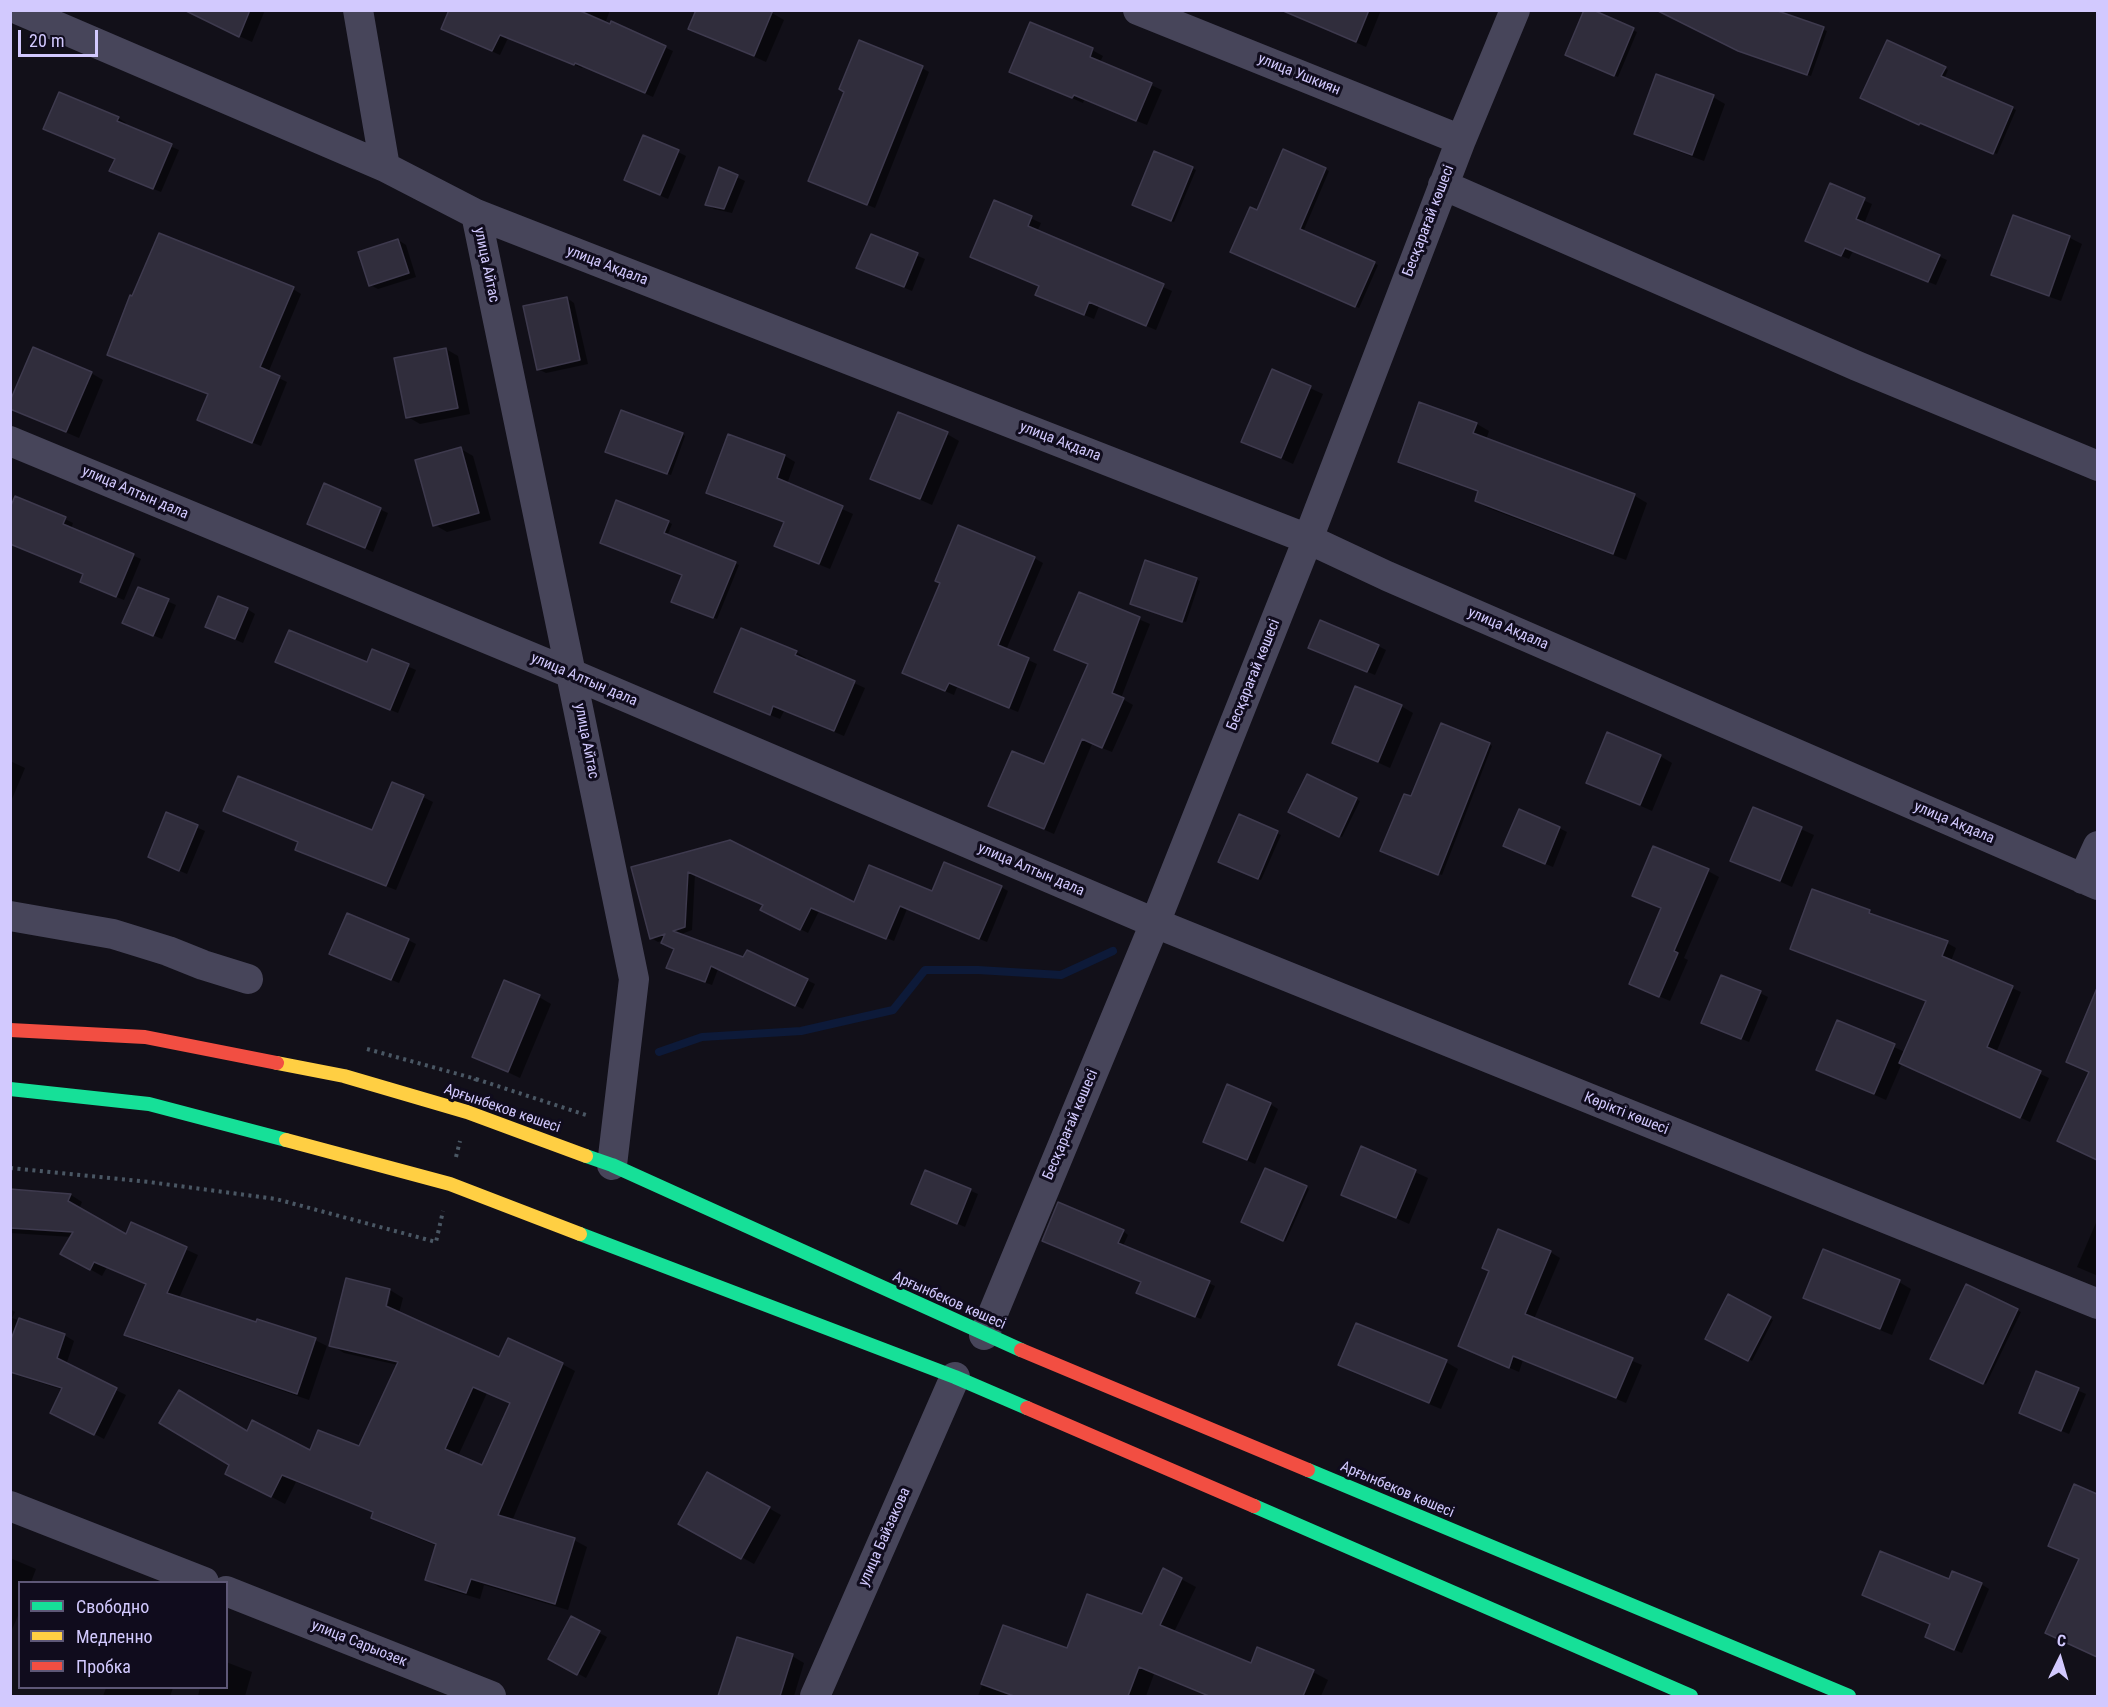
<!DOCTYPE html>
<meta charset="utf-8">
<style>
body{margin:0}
#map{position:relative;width:2108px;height:1707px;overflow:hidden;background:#121019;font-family:"Roboto Condensed",sans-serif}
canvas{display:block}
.frame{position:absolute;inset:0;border:12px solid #d2c9fe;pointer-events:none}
.legend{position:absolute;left:18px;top:1581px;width:210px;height:108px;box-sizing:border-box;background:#100c1d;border:2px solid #5e5877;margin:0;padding:8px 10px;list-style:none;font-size:18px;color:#d2c9fe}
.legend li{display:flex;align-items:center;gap:12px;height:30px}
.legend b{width:30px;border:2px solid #5e5877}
.north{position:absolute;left:2030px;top:1629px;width:60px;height:60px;-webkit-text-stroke:4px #100c1d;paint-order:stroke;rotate:5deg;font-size:16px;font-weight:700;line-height:24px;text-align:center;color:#d2c9fe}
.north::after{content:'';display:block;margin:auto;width:21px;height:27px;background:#d2c9fe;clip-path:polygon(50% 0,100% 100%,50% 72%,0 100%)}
.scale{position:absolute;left:18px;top:30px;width:80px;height:27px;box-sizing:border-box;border:3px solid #d2c9fe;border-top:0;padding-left:8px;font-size:18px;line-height:21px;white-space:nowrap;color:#d2c9fe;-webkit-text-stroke:4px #100c1d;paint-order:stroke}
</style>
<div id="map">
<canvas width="2108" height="1707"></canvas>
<div class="frame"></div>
<ul class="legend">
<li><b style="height:8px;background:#16e098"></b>Свободно</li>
<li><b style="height:8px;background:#ffcf43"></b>Медленно</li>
<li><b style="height:8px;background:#f24e42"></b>Пробка</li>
</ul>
<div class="north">С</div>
<div class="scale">20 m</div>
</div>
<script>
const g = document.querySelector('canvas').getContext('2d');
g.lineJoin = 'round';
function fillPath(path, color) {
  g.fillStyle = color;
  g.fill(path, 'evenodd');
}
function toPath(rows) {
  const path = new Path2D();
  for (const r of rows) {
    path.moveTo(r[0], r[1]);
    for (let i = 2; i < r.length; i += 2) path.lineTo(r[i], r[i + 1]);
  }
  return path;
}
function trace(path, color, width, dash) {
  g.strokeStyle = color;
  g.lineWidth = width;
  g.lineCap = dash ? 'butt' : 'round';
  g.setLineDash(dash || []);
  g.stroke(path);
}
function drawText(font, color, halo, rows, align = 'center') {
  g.font = font + ' "Roboto Condensed",sans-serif';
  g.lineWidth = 6;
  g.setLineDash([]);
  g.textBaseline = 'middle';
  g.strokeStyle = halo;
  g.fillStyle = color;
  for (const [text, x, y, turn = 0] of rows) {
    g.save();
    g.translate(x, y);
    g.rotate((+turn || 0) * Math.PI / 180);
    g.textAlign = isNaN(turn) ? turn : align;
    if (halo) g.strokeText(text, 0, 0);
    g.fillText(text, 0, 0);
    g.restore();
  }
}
fillPath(toPath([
 [199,10,265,10,252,42,209,22],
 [451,10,610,10,606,21,673,51,653,97,583,66,582,68,508,38,500,55,451,33],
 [767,10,784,20,766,62,690,28],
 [1313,10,1381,10,1366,47,1308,21],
 [1589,10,1637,32,1618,77,1570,56],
 [1770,10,1827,31,1811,76,1743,52],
 [1092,50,1103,56,1100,62,1162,90,1147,125,1084,100,1083,103,1011,71],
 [922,68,929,72,875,208,817,184],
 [1945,68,1948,70,1944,79,2016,110,1997,154,1924,123,1923,125,1865,99],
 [1713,97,1725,104,1704,161,1648,140,1636,133],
 [118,118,126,123,124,126,179,150,161,192,119,175,116,159,53,132],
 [678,152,686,156,668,199,625,180],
 [1155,153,1196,170,1174,222,1137,207],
 [720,169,745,181,732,213,714,209,706,204],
 [1325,169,1329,171,1303,232,1378,265,1359,308,1235,253,1257,212],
 [1830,185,1872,204,1864,224,1947,260,1936,285,1853,251,1849,259,1815,245],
 [995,202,1041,223,1037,232,1172,291,1156,330,1099,306,1094,319,1046,299],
 [2013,217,2070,238,2082,244,2061,301,2005,281,1993,274],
 [872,236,925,259,912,291,866,271],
 [398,240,406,245,416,277,378,289,370,285],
 [293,289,301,294,268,373,287,382,261,446,207,424,209,395,109,354],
 [567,298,574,303,588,364,546,373,538,369],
 [446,349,458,356,470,414,420,424,408,417],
 [1272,371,1323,394,1293,464,1243,441],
 [91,373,103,380,79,438,10,408],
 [1420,404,1477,424,1489,431,1486,440,1635,496,1647,503,1626,560,1488,508,1476,501,1479,492,1411,468,1399,461],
 [682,434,685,436,671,475,611,453],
 [947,434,959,441,932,505,872,478],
 [728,436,785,456,795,462,787,484,853,514,830,569,786,551,785,523,718,499,708,493],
 [461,449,473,456,491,520,447,532,435,525],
 [325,485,388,513,373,552,309,524],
 [16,498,65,519,73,523,71,529,141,559,124,600,89,586,85,574],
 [668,522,672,524,667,536,739,565,717,619,677,603,684,575,605,544],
 [1034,558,1043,563,1006,650,1037,664,1018,712,957,687,954,695,912,677],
 [1146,561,1200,581,1186,622,1135,605],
 [139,589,176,605,162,639,124,623],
 [1080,594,1150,624,1121,698,1133,705,1112,752,1092,744,1054,834,990,806,1045,766,1089,665,1056,649],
 [247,609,255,614,243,643,207,627],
 [1378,646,1386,650,1375,675,1318,651],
 [373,651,416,670,398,713,285,666,368,664],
 [796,652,806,658,805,661,865,688,844,736,784,711,780,719,727,697],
 [1401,706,1413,713,1390,768,1333,742],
 [1489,744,1492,746,1442,875,1386,853],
 [1660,756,1672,763,1652,811,1588,782],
 [10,761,25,768,12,799,10,798],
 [1308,776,1360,801,1342,837,1290,811],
 [423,797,433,802,396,890,306,855,297,849,299,843,235,816,373,831],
 [1754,808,1814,835,1792,887,1732,860],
 [167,814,205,831,187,874,157,861],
 [1239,816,1281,835,1261,880,1223,863],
 [1559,828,1567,832,1553,867,1513,850],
 [729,841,855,904,933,893,1001,887,1008,891,987,942,907,909,894,941,819,911,808,933,769,913,764,905,695,874,692,930,679,935,744,959,748,952,815,984,803,1009,718,969,712,985,675,972,668,968,675,949,664,940,658,942,651,938,633,868],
 [1708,871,1719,877,1684,958,1688,960,1670,1001,1631,984,1663,909,1634,895],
 [1869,912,1878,917,1947,943,1956,948,1951,961,2021,992,1996,1053,2049,1078,2030,1122,1902,1063,1886,1100,1818,1070,1838,1022,1905,1052,1927,1002,1801,953,1792,948],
 [408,940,416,944,399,983,339,958],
 [1760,993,1768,997,1749,1042,1711,1026],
 [539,997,551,1004,520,1078,474,1056],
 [2088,1014,2098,1018,2098,1158,2062,1142,2090,1072],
 [1270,1104,1278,1109,1255,1164,1205,1142],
 [1362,1148,1428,1178,1409,1224,1343,1194],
 [926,1172,978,1194,965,1227,913,1204],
 [1306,1187,1309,1189,1286,1241,1246,1224],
 [10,1191,71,1195,82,1202,79,1209,126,1236,131,1224,198,1255,179,1298,256,1324,315,1340,327,1346,309,1400,137,1341,126,1335,148,1285,107,1267,102,1276,62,1253,72,1237,10,1233],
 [2098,1218,2098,1276,2077,1267],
 [1123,1231,1128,1235,1123,1246,1215,1286,1201,1319,1144,1296,1142,1283,1049,1243],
 [1550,1252,1560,1258,1534,1319,1642,1365,1626,1403,1523,1360,1519,1372,1460,1346],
 [347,1279,390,1290,403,1298,399,1313,500,1359,562,1364,575,1371,512,1521,574,1540,587,1547,568,1610,484,1585,480,1599,439,1587,426,1579,437,1546,385,1525,372,1518,374,1513,296,1482,285,1504,239,1480,247,1433,310,1452,360,1448,398,1365,344,1353,331,1345],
 [388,1292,391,1292,386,1313,383,1312],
 [487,1393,511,1404,483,1467,458,1456],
 [1899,1282,1911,1289,1892,1335,1817,1304,1805,1297],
 [1967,1286,2021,1312,1986,1384,1936,1360],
 [1729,1296,1773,1320,1752,1361,1707,1338],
 [10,1309,15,1312,12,1318,64,1335,74,1341,66,1365,126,1395,104,1439,60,1416,63,1390,10,1373],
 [1357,1325,1446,1362,1458,1369,1441,1409,1352,1372,1340,1365],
 [2037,1373,2086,1394,2069,1434,2028,1417],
 [708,1474,781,1515,754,1564,680,1523],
 [2075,1486,2098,1495,2098,1657,2059,1639,2080,1560,2050,1545],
 [10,1558,36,1569,31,1582,20,1582,20,1611,10,1634],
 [1181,1579,1196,1587,1174,1632,1252,1665,1258,1649,1313,1672,1328,1680,1321,1696,1207,1696,1154,1674,1146,1696,978,1696,1004,1627,1068,1650,1142,1616],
 [1950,1581,1981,1584,1989,1589,1962,1653,1934,1641,1932,1624,1864,1595],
 [571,1618,607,1637,586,1678,550,1658],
 [738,1639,792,1656,804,1663,794,1696,720,1696],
 [226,1662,252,1672,245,1696,198,1696,200,1688,226,1688],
 [106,1688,173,1688,170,1696,103,1696]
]), '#0007');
trace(toPath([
 [659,1052,702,1037,801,1031,893,1010,925,970,978,970,1061,975,1113,951]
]), '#0d1a39', 8);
const building = toPath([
 [184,10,250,10,239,37,184,10],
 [449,10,578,10,610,24,611,21,666,46,645,93,575,63,574,65,500,35,492,51,441,29,449,10],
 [696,10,773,10,754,56,688,29,696,10],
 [1281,10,1369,10,1356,42,1281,10],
 [1584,10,1593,10,1634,28,1614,76,1565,55,1584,10],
 [1656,10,1775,10,1824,27,1807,75,1738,51,1656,10],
 [1030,22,1093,48,1090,57,1152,83,1136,121,1074,95,1072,98,1009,72,1030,22],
 [859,40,923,66,867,205,808,181,844,92,839,89,859,40],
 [1887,40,1946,67,1941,76,2013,107,1993,154,1920,123,1919,125,1860,98,1887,40],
 [1656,74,1714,95,1692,155,1634,134,1656,74],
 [59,92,119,117,117,121,172,144,153,189,109,171,115,159,43,129,59,92],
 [643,135,679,150,660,195,624,180,643,135],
 [1283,149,1326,168,1300,229,1375,262,1355,307,1230,252,1250,207,1257,210,1283,149],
 [1154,151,1193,167,1171,221,1132,205,1154,151],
 [719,167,738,175,724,209,705,205,719,167],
 [1830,183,1865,198,1856,219,1940,255,1928,282,1845,248,1841,256,1805,241,1830,183],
 [994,200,1032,216,1028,226,1164,284,1146,326,1089,302,1084,315,1035,295,1039,286,970,257,994,200],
 [2013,215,2070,236,2049,296,1991,275,2013,215],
 [159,233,294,287,260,367,280,376,252,443,197,420,208,394,107,355,130,295,132,296,159,233],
 [871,234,918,253,904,287,856,268,871,234],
 [398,239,409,273,369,286,358,252,398,239],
 [567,297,580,360,537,370,523,306,567,297],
 [33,347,92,372,66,432,10,409,10,401,33,347],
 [446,348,458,408,406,418,394,358,446,348],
 [1272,369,1311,386,1281,458,1241,442,1272,369],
 [1419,402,1477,423,1473,433,1635,494,1613,554,1475,501,1478,491,1398,462,1419,402],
 [621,410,683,433,667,474,605,452,621,410],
 [898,412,948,432,920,499,870,479,898,412],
 [728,434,785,455,777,478,843,506,819,564,774,546,784,522,706,493,728,434],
 [461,447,479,513,433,526,415,460,461,447],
 [324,483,381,508,365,548,307,524,324,483],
 [15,496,66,517,63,524,134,554,116,597,80,582,83,574,10,544,10,508,15,496],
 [616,500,669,521,664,533,736,562,713,618,671,602,682,575,600,543,616,500],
 [958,525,1035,557,998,645,1029,658,1009,708,949,683,945,691,902,673,940,583,935,581,958,525],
 [1145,560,1197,578,1182,622,1130,604,1145,560],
 [138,587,169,599,153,636,122,623,138,587],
 [1079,592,1140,617,1112,693,1124,698,1102,748,1082,739,1044,829,988,806,1012,751,1044,764,1088,664,1054,650,1079,592],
 [218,596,248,608,235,639,205,627,218,596],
 [1320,620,1379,645,1367,672,1308,648,1320,620],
 [741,628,797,651,795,655,855,681,834,731,773,706,770,715,714,692,741,628],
 [289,630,367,662,372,649,409,664,390,710,275,662,289,630],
 [1355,686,1402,705,1378,762,1332,743,1355,686],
 [1441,723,1490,743,1438,875,1380,851,1404,794,1411,796,1441,723],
 [1607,732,1661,755,1640,805,1586,783,1607,732],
 [1307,774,1357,798,1339,837,1288,812,1307,774],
 [238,776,372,830,392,782,424,795,386,886,295,850,298,842,223,811,238,776],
 [1753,807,1802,827,1780,881,1730,861,1753,807],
 [1519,809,1560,827,1545,864,1503,846,1519,809],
 [166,812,198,825,179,871,148,857,166,812],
 [1239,814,1278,831,1258,879,1218,862,1239,814],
 [730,840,854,902,869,865,932,891,944,862,1002,886,979,939,900,906,886,939,811,908,800,930,760,910,763,905,688,872,685,927,673,931,743,957,747,950,808,979,795,1006,711,966,705,982,666,968,674,949,661,943,665,934,650,939,631,867,730,840],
 [1653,846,1709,869,1674,951,1678,953,1659,997,1629,984,1661,908,1632,896,1653,846],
 [1812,889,1870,910,1869,913,1948,941,1942,956,2013,986,1987,1047,2041,1071,2020,1118,1899,1063,1926,1001,1790,949,1812,889],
 [347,913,409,939,391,980,329,954,347,913],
 [1721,975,1761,991,1741,1039,1701,1023,1721,975],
 [504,980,540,995,508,1072,472,1057,504,980],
 [2097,988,2097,1160,2057,1141,2089,1072,2066,1062,2097,988],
 [1837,1020,1895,1044,1874,1094,1816,1070,1837,1020],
 [1227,1084,1271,1103,1247,1160,1203,1142,1227,1084],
 [1361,1146,1416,1170,1396,1218,1341,1195,1361,1146],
 [1265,1168,1307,1186,1283,1241,1241,1222,1265,1168],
 [925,1170,971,1189,957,1224,911,1204,925,1170],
 [10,1189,71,1194,68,1201,126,1234,131,1222,187,1247,167,1293,256,1322,257,1319,316,1338,297,1394,124,1335,146,1284,94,1262,90,1270,60,1254,73,1232,10,1228,10,1189],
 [1058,1202,1124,1230,1118,1243,1210,1281,1195,1317,1136,1293,1141,1282,1042,1241,1058,1202],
 [1498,1229,1551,1251,1525,1314,1633,1358,1616,1398,1513,1356,1509,1368,1458,1346,1489,1271,1482,1268,1498,1229],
 [1823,1249,1900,1280,1880,1329,1803,1298,1823,1249],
 [346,1278,390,1289,386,1306,499,1357,508,1338,563,1363,498,1515,575,1538,555,1604,471,1579,466,1593,425,1580,436,1544,371,1518,373,1512,282,1475,271,1497,225,1474,229,1465,159,1423,179,1390,247,1431,252,1420,310,1450,318,1430,359,1446,398,1362,329,1346,346,1278],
 [473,1387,510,1403,482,1465,445,1449,473,1387],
 [1966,1284,2018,1309,1983,1384,1930,1359,1966,1284],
 [1728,1294,1771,1317,1748,1361,1705,1339,1728,1294],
 [19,1318,65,1334,57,1358,117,1388,94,1435,50,1413,62,1388,10,1372,10,1342,19,1318],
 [1356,1323,1447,1360,1429,1403,1338,1365,1356,1323],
 [2036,1371,2079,1388,2061,1431,2019,1413,2036,1371],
 [707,1472,770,1507,741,1559,678,1524,707,1472],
 [2074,1484,2097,1494,2097,1657,2045,1633,2079,1559,2048,1546,2074,1484],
 [1880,1551,1949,1579,1952,1571,1982,1583,1954,1650,1925,1637,1930,1624,1862,1595,1880,1551],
 [1163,1568,1182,1578,1160,1625,1251,1663,1257,1647,1314,1670,1303,1696,1209,1696,1139,1667,1128,1696,1014,1696,981,1684,1003,1625,1067,1648,1087,1594,1142,1614,1163,1568],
 [571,1616,600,1631,577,1675,548,1659,571,1616],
 [737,1637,793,1654,780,1696,718,1696,737,1637]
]);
fillPath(building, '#302d3c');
trace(building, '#3e3a4e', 1.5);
trace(toPath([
 [367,1049,476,1079,474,1084],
 [476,1079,589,1116],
 [456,1157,460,1141],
 [10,1168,149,1182,276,1199,436,1242,443,1211]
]), '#4a5764', 4, [3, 4.5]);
trace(toPath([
 [19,10,385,167,476,214,1308,539,1387,576,2098,885],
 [358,10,385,167],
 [1138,10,1461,140],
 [1443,185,1857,366,2098,466],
 [476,214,634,979,612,1165],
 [10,441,572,674,1155,923,2098,1304],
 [2083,879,2098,846],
 [10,916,113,934,168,951,203,965,248,979],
 [984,1335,1155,923,1308,539,1461,140,1515,10],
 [10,1506,204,1582],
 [226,1591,491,1696],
 [815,1696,955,1377]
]), '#47455a', 30);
trace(toPath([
 [10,1089,149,1104,286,1140],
 [586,1156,612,1165,1021,1350],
 [580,1234,955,1377,1027,1408],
 [1308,1470,1849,1696],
 [1254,1506,1691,1696]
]), '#16e098', 14);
trace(toPath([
 [277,1063,344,1076,467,1112,586,1156],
 [286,1140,450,1184,580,1234]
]), '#ffcf43', 14);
trace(toPath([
 [10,1030,145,1037,277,1063],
 [1021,1350,1308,1470],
 [1027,1408,1254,1506]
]), '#f24e42', 14);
drawText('15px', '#d2c9fe', '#100c1d', [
 ["улица Ушкиян",1299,75,22],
 ["Бесқарағай көшесі",1429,221,-69],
 ["улица Айтас",486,265,78],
 ["улица Акдала",607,266,21],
 ["улица Акдала",1060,442,21],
 ["улица Алтын дала",135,493,23],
 ["улица Акдала",1508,629,23],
 ["Бесқарағай көшесі",1254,675,-68],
 ["улица Алтын дала",584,680,23],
 ["улица Айтас",586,741,79],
 ["улица Акдала",1954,823,23],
 ["улица Алтын дала",1031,870,23],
 ["Арғынбеков көшесі",502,1109,19],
 ["Көрікті көшесі",1626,1114,22],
 ["Бесқарағай көшесі",1071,1125,-67],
 ["Арғынбеков көшесі",949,1301,24],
 ["Арғынбеков көшесі",1397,1490,23],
 ["улица Байзакова",885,1537,-66],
 ["улица Сарыозек",359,1644,22]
]);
</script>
